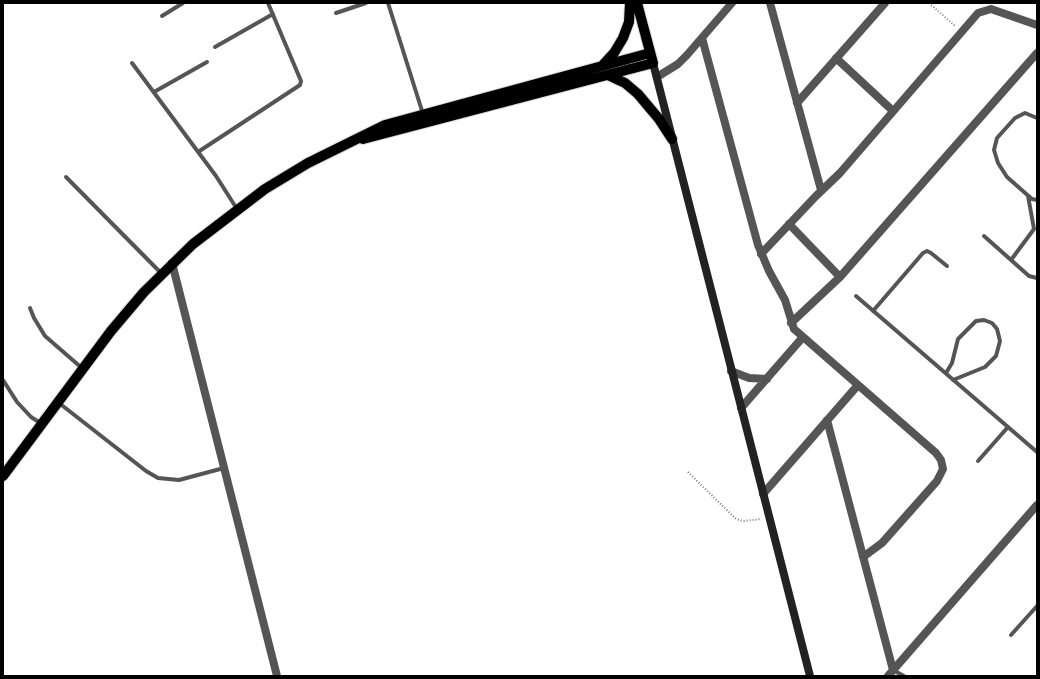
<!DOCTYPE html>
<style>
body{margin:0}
#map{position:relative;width:1040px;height:679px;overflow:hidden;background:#fff;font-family:Cabin,sans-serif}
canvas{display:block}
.frame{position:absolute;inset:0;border:4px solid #000;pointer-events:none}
</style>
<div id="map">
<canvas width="1040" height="679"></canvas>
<div class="frame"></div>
</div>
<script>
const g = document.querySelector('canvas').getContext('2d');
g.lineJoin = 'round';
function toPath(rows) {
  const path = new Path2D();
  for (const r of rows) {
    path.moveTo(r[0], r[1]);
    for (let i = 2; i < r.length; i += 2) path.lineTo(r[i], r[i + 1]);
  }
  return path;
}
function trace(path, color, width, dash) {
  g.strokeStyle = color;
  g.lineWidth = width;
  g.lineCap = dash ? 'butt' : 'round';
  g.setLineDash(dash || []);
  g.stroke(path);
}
const primary = toPath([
 [603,65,614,53,623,38,629,22,630,3],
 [608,75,625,83,638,94,659,119,672,139],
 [363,139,653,63,637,3],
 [3,476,111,331,144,292,193,244,265,189,308,163,385,125,650,53]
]);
trace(primary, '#dbdbdb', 12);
trace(toPath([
 [929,3,955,26],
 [688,472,736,519,744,521,761,519]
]), '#777', 2, [1, 2]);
trace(toPath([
 [388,3,423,114],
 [336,13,366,3],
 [162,16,183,3],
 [215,47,273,14],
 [132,63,216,176,237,209],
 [154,92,207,62],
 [1037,118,1025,113,1015,118,997,138,994,150,998,163,1007,177,1032,199,1037,200],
 [198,152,300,85,301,81,268,3],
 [66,177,161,273],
 [984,236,1029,276,1037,278],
 [1011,260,1034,229,1028,196],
 [856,296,1037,452],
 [30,308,34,318,45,336,83,369],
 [873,311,923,253,927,251,931,253,947,266],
 [946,373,952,363,958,339,976,321,984,320,992,323,997,329,1000,341,996,356,985,367,953,380],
 [3,380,17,402,31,417,42,424],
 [59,403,146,471,158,478,179,480,224,468],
 [978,461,1008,427],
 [1011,635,1037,606],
 [893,670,904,676]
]), '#555', 4);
trace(toPath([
 [770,3,821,190],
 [702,38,758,245,769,271,785,300,794,329,936,453,941,460,943,469,937,481,882,543,863,557],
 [836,58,893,111],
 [657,77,678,64,687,55,732,3],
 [797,103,885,3],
 [789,224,840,277],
 [761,254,816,196,840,173,978,13,991,9,1037,25],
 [172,263,277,676],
 [791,323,840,277,1037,53],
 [731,371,749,378,767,379],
 [741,408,803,337],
 [827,420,893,670],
 [763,494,858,385],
 [888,676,1037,505]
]), '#555', 8);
trace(toPath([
 [653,63,810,676]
]), '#222', 8);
trace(primary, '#000', 10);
</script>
